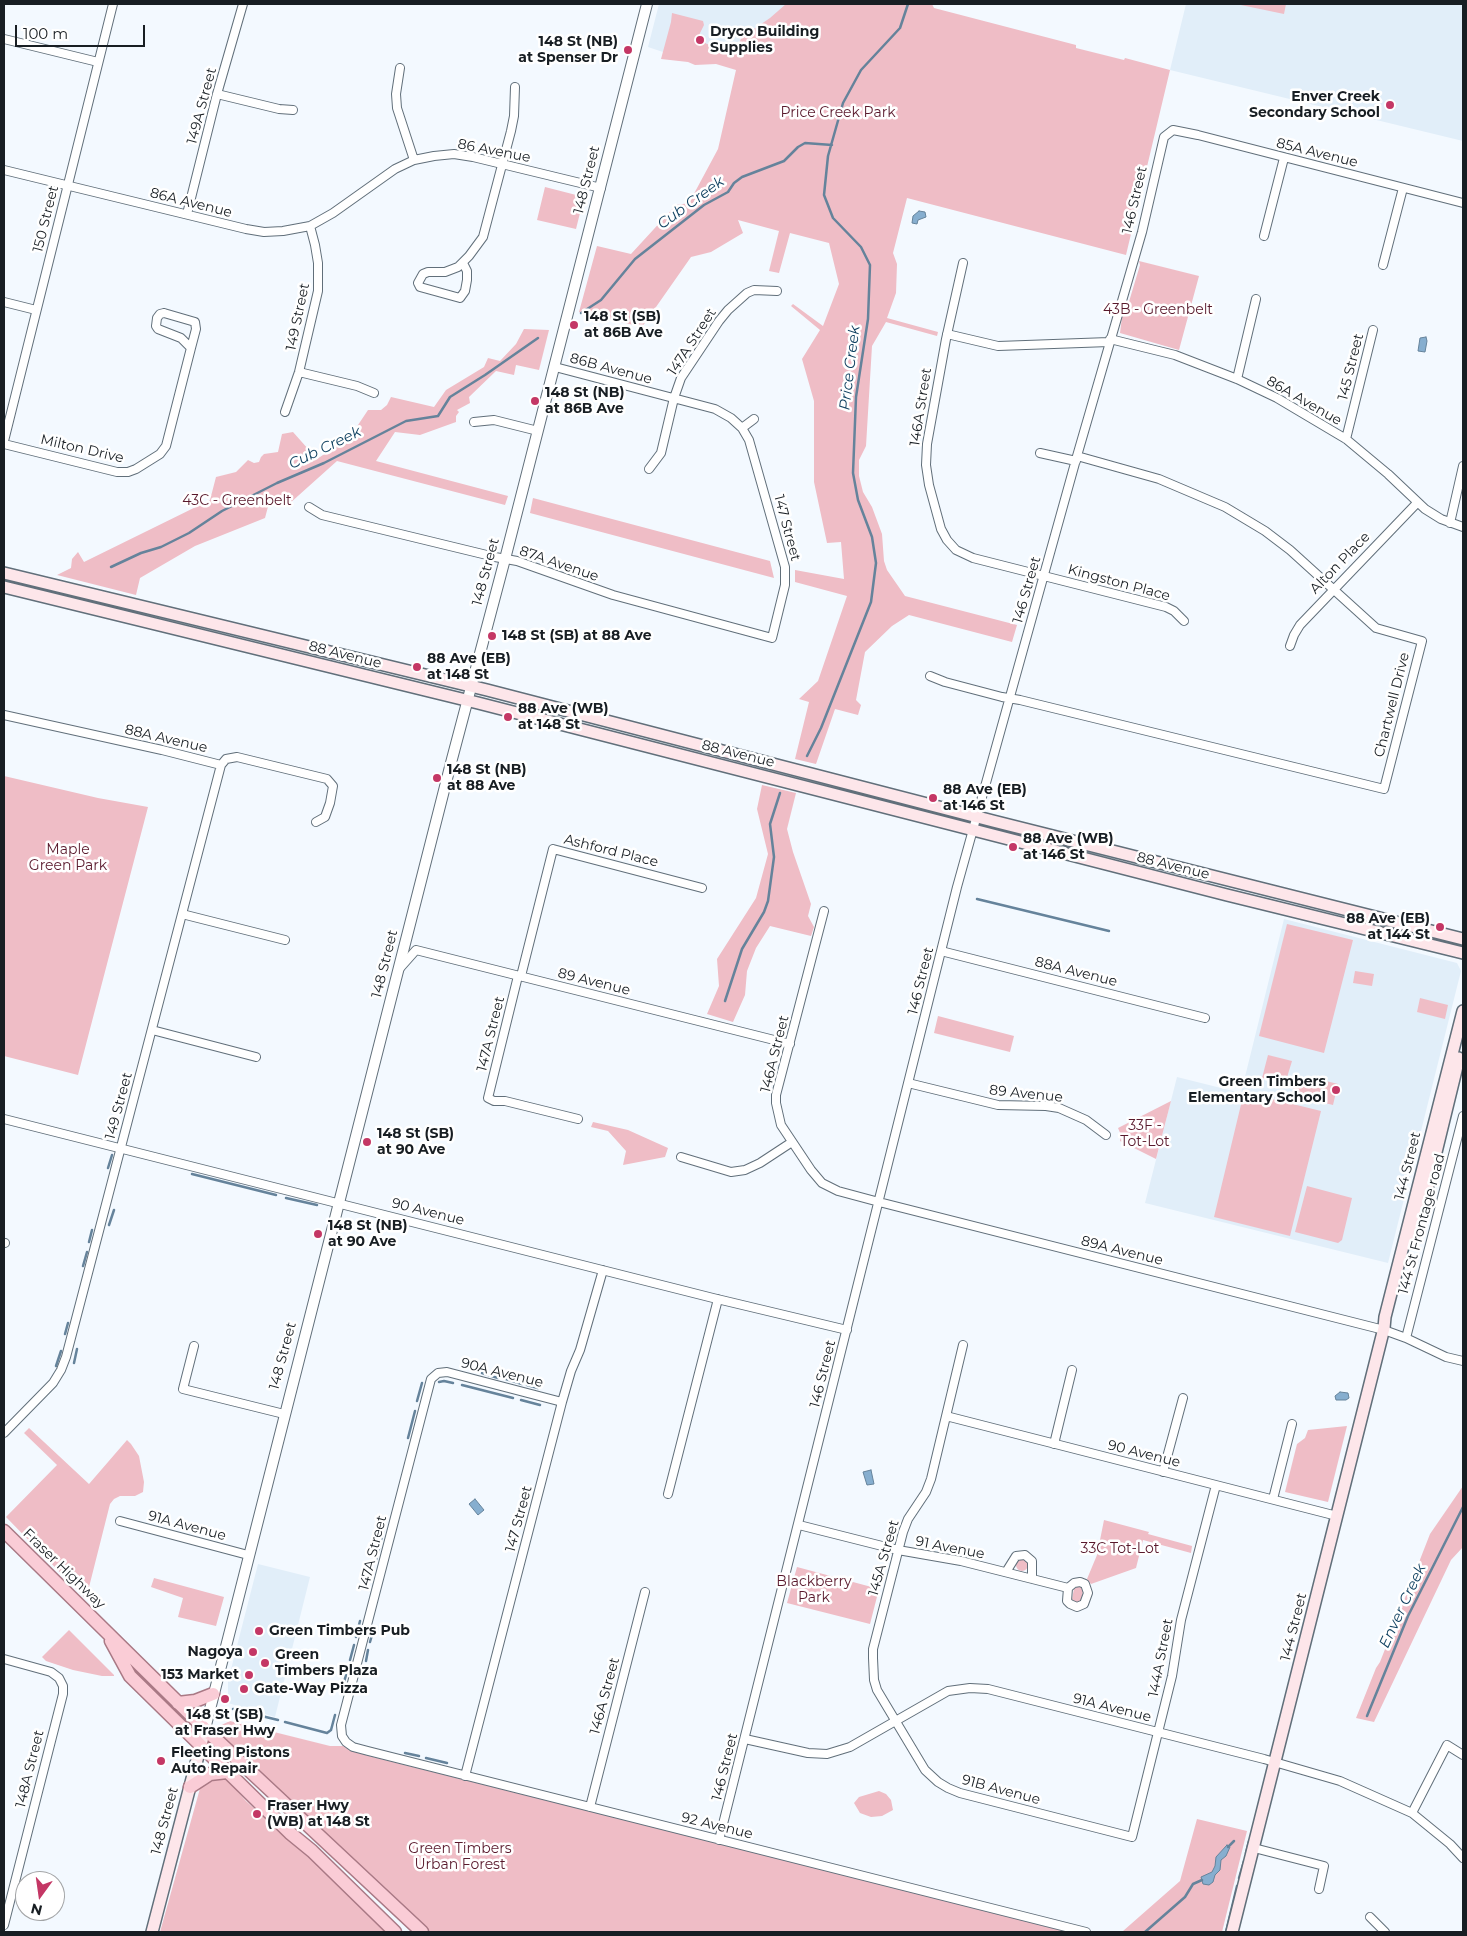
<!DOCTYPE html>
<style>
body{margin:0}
#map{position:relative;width:1467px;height:1936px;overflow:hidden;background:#f3f9ff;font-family:Montserrat,sans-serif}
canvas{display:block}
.frame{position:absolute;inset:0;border:5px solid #181e23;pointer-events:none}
.north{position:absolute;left:15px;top:1871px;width:50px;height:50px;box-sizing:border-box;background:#fff;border:1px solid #a3a5a7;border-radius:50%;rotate:194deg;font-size:14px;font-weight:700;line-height:20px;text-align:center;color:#181e23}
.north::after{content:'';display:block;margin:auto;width:18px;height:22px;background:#c43765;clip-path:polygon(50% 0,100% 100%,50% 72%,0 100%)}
.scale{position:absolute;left:15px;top:25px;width:130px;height:22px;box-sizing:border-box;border:2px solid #181e23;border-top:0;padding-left:6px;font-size:15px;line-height:18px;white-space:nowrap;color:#181e23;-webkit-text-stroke:4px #fff;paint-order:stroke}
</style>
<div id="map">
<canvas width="1467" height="1936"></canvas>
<div class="frame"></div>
<div class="north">N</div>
<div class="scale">100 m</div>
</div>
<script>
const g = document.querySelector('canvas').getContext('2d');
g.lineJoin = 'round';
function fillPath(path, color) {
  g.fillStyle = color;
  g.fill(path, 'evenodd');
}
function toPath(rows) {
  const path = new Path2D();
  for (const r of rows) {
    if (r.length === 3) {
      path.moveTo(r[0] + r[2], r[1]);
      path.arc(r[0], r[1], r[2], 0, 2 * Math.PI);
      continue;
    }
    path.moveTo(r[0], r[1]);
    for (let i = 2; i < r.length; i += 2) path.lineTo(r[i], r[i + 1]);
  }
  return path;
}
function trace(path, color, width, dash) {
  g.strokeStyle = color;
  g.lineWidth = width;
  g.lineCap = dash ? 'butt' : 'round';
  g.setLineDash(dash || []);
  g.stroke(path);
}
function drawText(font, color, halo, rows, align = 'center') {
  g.font = font + ' Montserrat,sans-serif';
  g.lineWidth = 5;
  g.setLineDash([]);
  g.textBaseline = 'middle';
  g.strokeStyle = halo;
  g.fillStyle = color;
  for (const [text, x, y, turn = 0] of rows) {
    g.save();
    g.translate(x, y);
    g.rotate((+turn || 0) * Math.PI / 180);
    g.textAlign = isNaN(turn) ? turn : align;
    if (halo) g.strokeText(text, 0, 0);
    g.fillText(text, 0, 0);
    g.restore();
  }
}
fillPath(toPath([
 [659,4,799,4,735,67,666,53,648,47],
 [1186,4,1463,4,1463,141,1170,70],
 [1284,919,1457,963,1461,971,1388,1263,1145,1203,1177,1077,1241,1093],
 [258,1564,310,1577,275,1717,228,1703,228,1681]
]), '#e1eef9');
fillPath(toPath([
 [786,4,932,4,934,8,1076,45,1076,48,1124,60,1125,58,1170,70,1126,255,907,198,893,253,897,264,896,293,887,318,938,332,937,336,886,322,872,346,866,446,859,460,859,476,863,492,872,507,882,534,884,561,887,570,905,596,1017,625,1012,642,909,615,892,626,865,652,856,700,861,705,858,715,835,709,816,764,795,759,809,702,799,699,818,681,847,596,795,582,795,570,844,579,841,542,827,543,814,482,814,401,802,359,820,330,791,306,793,304,823,326,839,284,829,243,790,233,779,273,769,271,779,231,738,220,743,233,711,252,691,257,642,327,579,312,597,246,631,254,676,205,689,203,718,149,736,70,716,64,695,65,688,62,661,59,671,22,672,13,703,21,704,25,699,35,700,40,707,44,733,49,738,45,742,37,770,18],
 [1236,4,1286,4,1284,14],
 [545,187,584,197,576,229,537,220],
 [1139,261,1199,276,1179,350,1120,333,1122,317,1125,315,1140,265],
 [524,329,549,330,539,370,516,365,514,375,496,371,469,397,470,403,457,410,459,412,456,416,456,422,420,435,395,432,376,461,508,496,505,505,337,461,289,504,270,499,265,518,195,546,140,578,136,595,57,575,71,568,72,559,78,552,84,562,210,500,216,477,236,472,248,460,254,463,259,462,261,457,264,454,278,452,282,434,293,432,317,459,350,437,368,410,381,410,387,405,391,397,434,407,446,390,484,367,488,358,500,361,516,344],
 [533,498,770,561,774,578,530,513],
 [4,776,98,798,148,807,78,1075,4,1056],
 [762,785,796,793,787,829,793,852,811,904,808,916,814,927,811,936,770,926,756,948,747,971,745,995,733,1022,707,1014,719,986,717,959,756,898,768,854,757,809],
 [1287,924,1353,940,1324,1053,1259,1036],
 [1355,971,1374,974,1372,986,1353,983],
 [1420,998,1448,1005,1445,1019,1417,1012],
 [938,1016,1014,1036,1010,1052,934,1033],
 [1268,1055,1292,1061,1285,1084,1262,1078],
 [1295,1080,1324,1088,1326,1081,1338,1084,1333,1105,1292,1095],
 [1244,1092,1321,1111,1290,1236,1214,1217],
 [1171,1101,1156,1159,1120,1141,1121,1135,1118,1128],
 [593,1122,628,1130,668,1148,665,1157,623,1165,626,1151,608,1131,591,1127],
 [1307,1186,1352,1198,1342,1240,1338,1243,1295,1232],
 [1347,1426,1328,1502,1285,1492,1297,1444,1305,1438,1308,1430],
 [29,1428,89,1484,127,1440,131,1444,139,1456,144,1482,143,1492,135,1496,120,1496,114,1499,110,1504,86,1599,6,1517,57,1465,24,1433],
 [1463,1486,1463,1547,1451,1560,1374,1722,1356,1718,1376,1668,1380,1662,1430,1534],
 [1104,1520,1149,1532,1148,1534,1192,1546,1191,1553,1143,1540,1136,1568,1091,1584,1087,1579,1097,1555],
 [1022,1565,6],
 [797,1567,879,1589,870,1624,787,1603],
 [154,1578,224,1597,216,1626,178,1617,183,1598,151,1587],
 [1077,1587,1081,1587,1083,1591,1081,1601,1076,1603,1072,1599,1074,1589],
 [69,1630,114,1675,114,1676,102,1676,73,1670,46,1661,42,1657],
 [230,1721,330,1746,343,1746,355,1752,373,1757,1070,1932,426,1932,218,1733,217,1727],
 [211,1778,228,1780,246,1801,392,1932,160,1932,199,1792,200,1788],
 [879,1791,886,1794,891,1800,893,1810,882,1816,871,1817,860,1813,854,1803,859,1797],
 [1197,1819,1247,1831,1222,1932,1123,1931,1180,1881]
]), '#efbdc6');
const water = toPath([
 [919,211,925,212,926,217,918,220,917,224,912,223,913,216,919,211],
 [1426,337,1427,341,1425,352,1418,351,1420,338,1426,337],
 [1340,1392,1348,1393,1349,1398,1346,1400,1336,1400,1335,1396,1340,1392],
 [871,1470,874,1484,867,1485,863,1472,871,1470],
 [475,1499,484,1510,478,1515,469,1504,475,1499],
 [1227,1845,1230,1847,1226,1856,1221,1860,1220,1870,1215,1875,1213,1882,1209,1885,1203,1884,1201,1877,1212,1872,1215,1866,1216,1857,1227,1845]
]);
fillPath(water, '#86aecf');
trace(water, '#65839b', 1);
trace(toPath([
 [581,313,601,300,635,259,704,205,728,192,734,183,742,177,784,161,798,147,805,143,832,145],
 [111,567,141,553,161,547,189,533,222,511,277,483,324,463,406,421,438,416,450,397,485,375,538,338],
 [807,756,821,728,871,602,876,563,872,537,858,500,853,473,856,397,868,319,870,265,861,247,833,218,824,195,828,156,843,103,861,70,900,28,908,4],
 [977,899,1109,931],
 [725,1001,742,949,764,912,768,901,774,857,770,824,780,793],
 [108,1168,112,1155],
 [192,1174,276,1195],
 [286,1198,317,1205],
 [380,1221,404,1227],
 [109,1225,114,1210],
 [89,1242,92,1230],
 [83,1266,87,1252],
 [65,1334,68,1323],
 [74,1363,77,1349],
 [56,1366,61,1351],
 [482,1373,498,1378],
 [506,1379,522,1384],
 [439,1382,444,1381,453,1383],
 [462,1385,513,1398],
 [527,1385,538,1388],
 [521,1400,540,1405],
 [417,1401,422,1383],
 [408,1438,415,1411],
 [376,1560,383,1532],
 [356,1637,360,1621],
 [370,1642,374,1628],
 [350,1660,354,1645],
 [366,1661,368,1650],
 [344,1682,348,1668],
 [357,1692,359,1686],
 [233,1709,278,1720],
 [1367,1716,1408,1616,1463,1507],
 [285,1722,327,1733,331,1730,335,1715],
 [405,1753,419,1756],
 [426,1758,447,1763],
 [1228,1847,1234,1841],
 [1246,1853,1249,1841],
 [1239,1878,1244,1861],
 [1145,1932,1185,1897,1193,1884,1202,1880],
 [1226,1932,1237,1886]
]), '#65839b', 2.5);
const minor = toPath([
 [4,39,98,62],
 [400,68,396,94,397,108,414,160],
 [217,94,279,109,293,110],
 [4,170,246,229,264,232,283,231,310,226,333,213,395,169,414,160,434,156,454,154,473,157,601,188],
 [187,214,217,94,243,4],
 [1264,236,1284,158],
 [463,263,467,271,467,280,465,291,460,298,420,287,418,283,423,274,428,272,445,272,458,267,469,256,483,237,511,131,514,116,515,87],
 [963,263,946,339,927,444,926,465,929,485,941,529,947,540,956,550,973,558,1166,607,1174,611,1184,621],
 [1383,265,1403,188],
 [4,302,36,310],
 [164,313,195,322,196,329,191,348,181,338,158,329,156,326,157,318,160,314,164,313],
 [947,334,998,346,1109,342],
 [1110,339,1175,355,1237,379,1277,398,1346,439,1388,474,1425,509,1441,519,1463,527],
 [299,372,357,386,374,393],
 [1237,379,1256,299],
 [285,412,299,372,318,291,318,263,315,245,310,226],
 [474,422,494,420,538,431],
 [742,428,754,419],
 [1346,439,1373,330],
 [4,441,113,4],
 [4,444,117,472,128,472,136,469,160,454,166,446,191,348],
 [1040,453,1076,461],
 [649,469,661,453,674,398,681,378,719,321,728,310,747,293,754,290,777,291],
 [309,507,322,515,495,557,517,561,613,595,772,638,785,585,785,567,749,440,742,428,731,418,715,409,555,367],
 [1450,523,1463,466],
 [1290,646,1294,635,1300,625,1417,503],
 [930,676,945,682,1002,697,1020,700,1384,789,1422,641,1376,628,1290,550,1265,531,1225,507,1159,479,1077,456],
 [4,715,162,750,221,765],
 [221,765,226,759,237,757,327,779,333,786,330,803,325,817,316,822],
 [824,911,776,1095,776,1103,781,1125,811,1170,822,1183,838,1191,879,1202,1384,1330,1406,1338,1446,1357,1463,1361],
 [182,914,285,940],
 [941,951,1205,1018],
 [400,968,416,950,790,1044],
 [518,976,488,1098,494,1101,505,1101,578,1119],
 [521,976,553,849,702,888],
 [152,1030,256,1057],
 [908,1083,998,1105,1046,1106,1059,1108,1086,1120,1106,1135],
 [4,1119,713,1298,847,1330],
 [681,1157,731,1172,745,1170,760,1163,792,1142],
 [4,1243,5,1243],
 [1406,1338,1463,1116],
 [963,1345,931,1479,926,1492,908,1519,903,1532,873,1649,873,1658,874,1680,877,1690,925,1770,938,1782,948,1788,960,1793,1132,1837,1172,1676,1181,1620,1216,1485],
 [194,1346,183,1389,284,1414],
 [562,1402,447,1372,438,1373,431,1379,341,1725,342,1736,346,1742,353,1747,368,1751,1086,1932],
 [946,1416,1337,1516],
 [4,1433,53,1383,61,1370,66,1357,221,765],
 [1054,1444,1072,1370],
 [1163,1472,1183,1398],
 [668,1494,718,1299],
 [1273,1499,1292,1424],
 [120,1521,248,1555],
 [799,1525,898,1550,961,1561,1068,1588,1067,1601,1070,1604,1077,1607,1084,1604,1088,1593,1085,1584,1080,1582,1074,1583,1068,1588],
 [1006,1572,1016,1556,1025,1555,1032,1561,1032,1579],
 [4,1659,51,1672,59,1678,63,1686,63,1694,4,1925],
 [745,1739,808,1753,827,1754,850,1747,948,1691,970,1688,988,1689,1264,1759,1340,1781,1412,1813,1450,1844,1463,1858],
 [465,1776,562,1402,571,1371,580,1350,603,1270],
 [590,1807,645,1592],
 [1412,1813,1447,1745,1463,1755],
 [719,1840,957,887,1077,456,1142,232,1164,137,1173,130,1198,135,1463,203],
 [1254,1848,1324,1866,1319,1889],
 [1370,1917,1385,1932]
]);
const tertiary = toPath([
 [205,1729,452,759,505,559,647,4]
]);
const secondary = toPath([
 [4,573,487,690,993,821,1463,939],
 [4,587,478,703,1227,895,1463,953],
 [1411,1241,1427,1189,1459,1058],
 [152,1932,205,1729],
 [1232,1932,1384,1328,1385,1317,1463,1011]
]);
const primary = toPath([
 [4,1531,205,1729,422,1932],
 [111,1641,130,1676,290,1833,312,1851,395,1932],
 [178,1703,195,1701,213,1694],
 [190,1787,210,1774,227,1772]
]);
trace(minor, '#616f7a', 10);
trace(tertiary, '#616f7a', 12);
trace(secondary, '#616f7a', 14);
trace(primary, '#a97985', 15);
trace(minor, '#fff', 8);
trace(tertiary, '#fff', 10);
trace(secondary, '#fde6ea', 11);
trace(primary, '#faccd6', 12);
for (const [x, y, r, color] of [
 [700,40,5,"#c43765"],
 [628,50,5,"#c43765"],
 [1390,105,5,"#c43765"],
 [574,325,5,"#c43765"],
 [535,401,5,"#c43765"],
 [492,636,5,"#c43765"],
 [417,667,5,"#c43765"],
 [508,717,5,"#c43765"],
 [437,778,5,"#c43765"],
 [933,798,5,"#c43765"],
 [1013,847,5,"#c43765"],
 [1440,927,5,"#c43765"],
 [1336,1090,5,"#c43765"],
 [367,1142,5,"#c43765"],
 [318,1234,5,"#c43765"],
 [259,1631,5,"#c43765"],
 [253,1652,5,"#c43765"],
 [265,1663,5,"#c43765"],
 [249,1675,5,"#c43765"],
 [244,1689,5,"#c43765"],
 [225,1699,5,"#c43765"],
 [161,1761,5,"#c43765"],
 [257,1814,5,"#c43765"]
]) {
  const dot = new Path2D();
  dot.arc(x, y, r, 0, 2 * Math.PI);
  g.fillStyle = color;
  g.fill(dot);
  trace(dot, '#fff', 2);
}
drawText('bold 14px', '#181e23', '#fff', [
 ["Dryco Building",710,32],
 ["Supplies",710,48],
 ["148 St (NB)",618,42,"right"],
 ["at Spenser Dr",618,58,"right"],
 ["Enver Creek",1380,97,"right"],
 ["Secondary School",1380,113,"right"],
 ["148 St (SB)",584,317],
 ["at 86B Ave",584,333],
 ["148 St (NB)",545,393],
 ["at 86B Ave",545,409],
 ["148 St (SB) at 88 Ave",502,636],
 ["88 Ave (EB)",427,659],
 ["at 148 St",427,675],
 ["88 Ave (WB)",518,709],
 ["at 148 St",518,725],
 ["148 St (NB)",447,770],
 ["at 88 Ave",447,786],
 ["88 Ave (EB)",943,790],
 ["at 146 St",943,806],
 ["88 Ave (WB)",1023,839],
 ["at 146 St",1023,855],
 ["88 Ave (EB)",1430,919,"right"],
 ["at 144 St",1430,935,"right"],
 ["Green Timbers",1326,1082,"right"],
 ["Elementary School",1326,1098,"right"],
 ["148 St (SB)",377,1134],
 ["at 90 Ave",377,1150],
 ["148 St (NB)",328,1226],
 ["at 90 Ave",328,1242],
 ["Green Timbers Pub",269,1631],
 ["Nagoya",243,1652,"right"],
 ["Green",275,1655],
 ["Timbers Plaza",275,1671],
 ["153 Market",239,1675,"right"],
 ["Gate-Way Pizza",254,1689],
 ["148 St (SB)",225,1715,"center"],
 ["at Fraser Hwy",225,1731,"center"],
 ["Fleeting Pistons",171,1753],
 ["Auto Repair",171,1769],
 ["Fraser Hwy",267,1806],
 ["(WB) at 148 St",267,1822]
], 'left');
drawText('14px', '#181e23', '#fff', [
 ["149A Street",202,106,-75],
 ["86 Avenue",494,151,11],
 ["85A Avenue",1317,153,14],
 ["148 Street",587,180,-76],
 ["146 Street",1135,200,-77],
 ["86A Avenue",191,203,14],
 ["150 Street",46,219,-76],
 ["149 Street",298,317,-78],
 ["147A Street",692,342,-57],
 ["145 Street",1351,367,-76],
 ["86B Avenue",611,369,15],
 ["86A Avenue",1304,401,30],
 ["146A Street",921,407,-81],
 ["Milton Drive",82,449,13],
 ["147 Street",787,528,75],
 ["Alton Place",1340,563,-46],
 ["87A Avenue",559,564,19],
 ["148 Street",486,572,-75],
 ["Kingston Place",1119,583,15],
 ["146 Street",1027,590,-74],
 ["88 Avenue",345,655,14],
 ["Chartwell Drive",1392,705,-76],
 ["88A Avenue",166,739,13],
 ["88 Avenue",738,754,14],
 ["Ashford Place",611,851,14],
 ["88 Avenue",1173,866,14],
 ["148 Street",385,964,-76],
 ["88A Avenue",1076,972,14],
 ["146 Street",921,981,-76],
 ["89 Avenue",594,982,14],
 ["147A Street",491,1034,-76],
 ["146A Street",775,1054,-76],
 ["89 Avenue",1026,1094,6],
 ["149 Street",119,1106,-75],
 ["144 Street",1408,1166,-76],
 ["90 Avenue",428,1212,14],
 ["144 St Frontage road",1422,1224,-75],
 ["89A Avenue",1122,1251,14],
 ["148 Street",283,1356,-75],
 ["90A Avenue",502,1373,14],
 ["146 Street",823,1374,-76],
 ["90 Avenue",1144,1454,14],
 ["147 Street",519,1519,-75],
 ["91A Avenue",187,1526,15],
 ["91 Avenue",950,1548,11],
 ["147A Street",373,1553,-76],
 ["145A Street",884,1558,-74],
 ["Fraser Highway",64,1569,44],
 ["144 Street",1294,1627,-76],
 ["144A Street",1161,1658,-79],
 ["146A Street",605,1696,-75],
 ["91A Avenue",1112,1708,14],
 ["146 Street",725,1767,-76],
 ["148A Street",30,1769,-76],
 ["91B Avenue",1001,1790,15],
 ["148 Street",165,1821,-75],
 ["92 Avenue",717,1826,14]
]);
drawText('14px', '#59192c', '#fff', [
 ["Price Creek Park",838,113],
 ["43B - Greenbelt",1158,310],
 ["43C - Greenbelt",237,501],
 ["Maple",68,850],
 ["Green Park",68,866],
 ["33F -",1145,1126],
 ["Tot-Lot",1145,1142],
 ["33C Tot-Lot",1120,1549],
 ["Blackberry",814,1582],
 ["Park",814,1598],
 ["Green Timbers",460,1849],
 ["Urban Forest",460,1865]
]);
drawText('italic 15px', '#0c3e5e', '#fff', [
 ["Cub Creek",691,203,-36],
 ["Price Creek",850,368,-83],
 ["Cub Creek",325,448,-26],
 ["Enver Creek",1403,1606,-65]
]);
</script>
